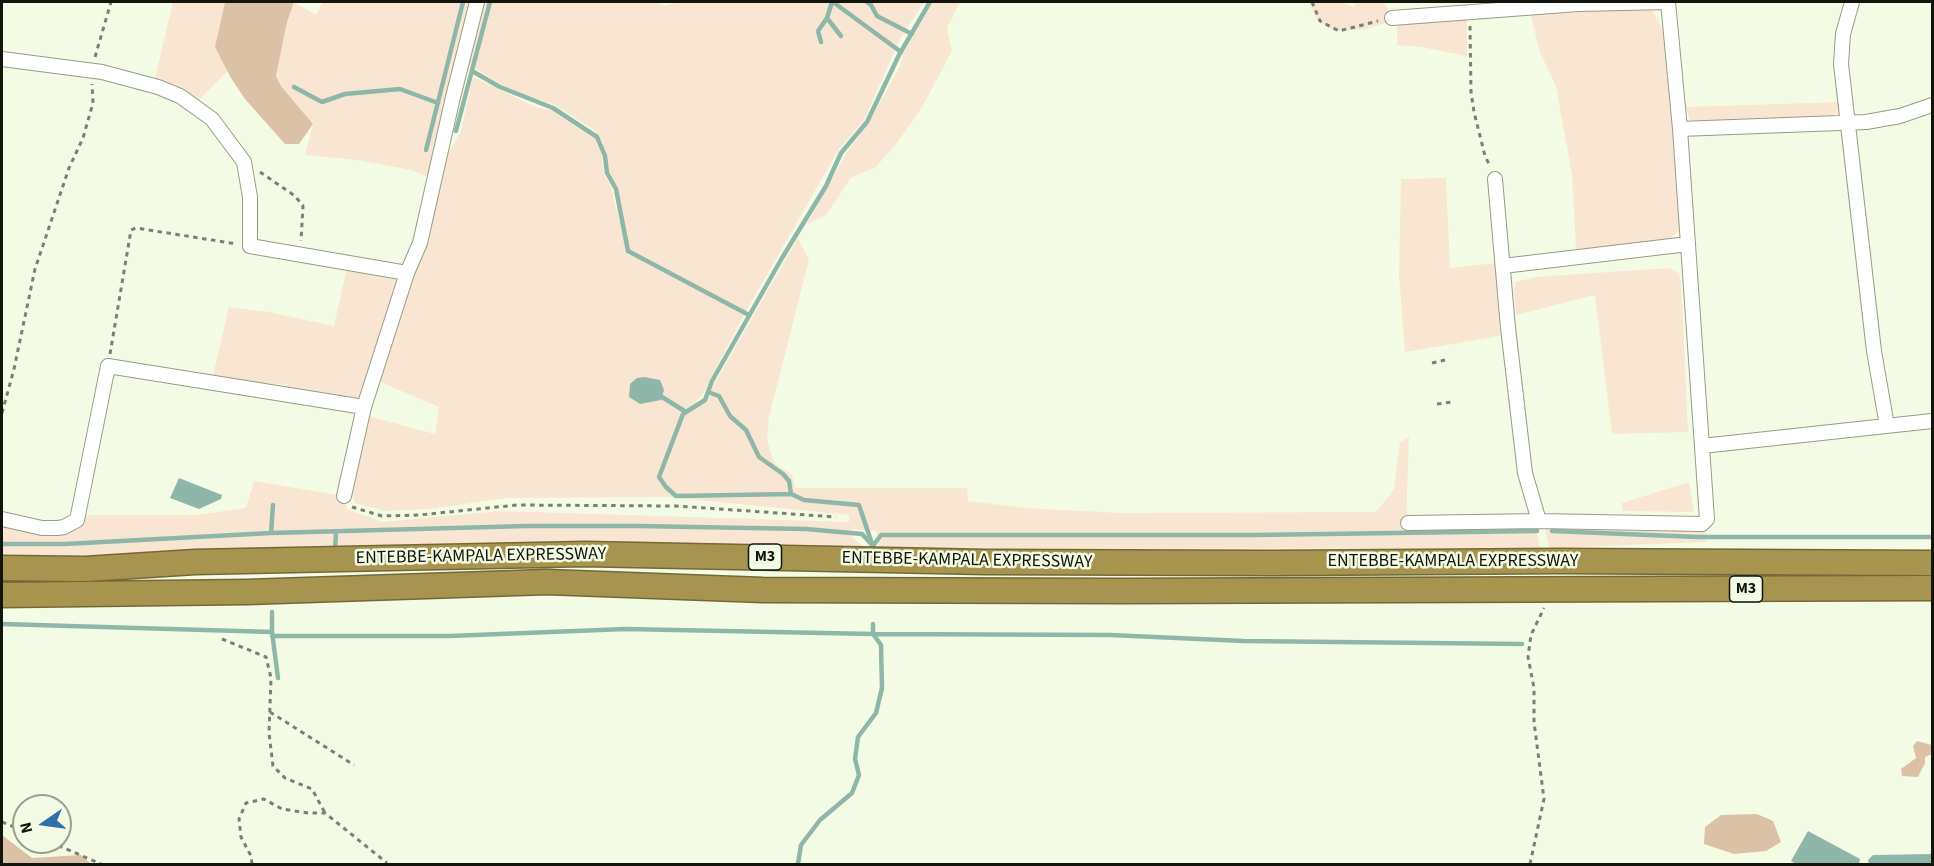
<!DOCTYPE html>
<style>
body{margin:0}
#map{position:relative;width:1934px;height:866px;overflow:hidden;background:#f4fbe4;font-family:"Source Sans 3",sans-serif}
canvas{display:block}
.frame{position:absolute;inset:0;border:3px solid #13150d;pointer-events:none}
.north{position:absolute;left:12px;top:794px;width:60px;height:60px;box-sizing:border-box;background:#f4fbe4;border:2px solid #9a9f8e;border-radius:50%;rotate:257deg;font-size:16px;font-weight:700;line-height:24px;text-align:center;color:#13150d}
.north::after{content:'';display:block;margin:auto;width:21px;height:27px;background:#3170a7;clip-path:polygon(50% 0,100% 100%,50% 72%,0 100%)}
</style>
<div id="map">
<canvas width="1934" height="866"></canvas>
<div class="frame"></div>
<div class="north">N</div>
</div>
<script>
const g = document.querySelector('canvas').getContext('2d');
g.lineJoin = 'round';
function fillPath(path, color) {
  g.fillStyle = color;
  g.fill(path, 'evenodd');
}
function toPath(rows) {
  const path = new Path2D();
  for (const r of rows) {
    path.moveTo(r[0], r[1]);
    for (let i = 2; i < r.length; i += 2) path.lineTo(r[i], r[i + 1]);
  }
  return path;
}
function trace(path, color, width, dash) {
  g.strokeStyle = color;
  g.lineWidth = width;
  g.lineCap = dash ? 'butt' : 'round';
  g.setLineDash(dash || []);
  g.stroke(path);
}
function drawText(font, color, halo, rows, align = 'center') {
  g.font = font + ' "Source Sans 3",sans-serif';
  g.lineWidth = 5;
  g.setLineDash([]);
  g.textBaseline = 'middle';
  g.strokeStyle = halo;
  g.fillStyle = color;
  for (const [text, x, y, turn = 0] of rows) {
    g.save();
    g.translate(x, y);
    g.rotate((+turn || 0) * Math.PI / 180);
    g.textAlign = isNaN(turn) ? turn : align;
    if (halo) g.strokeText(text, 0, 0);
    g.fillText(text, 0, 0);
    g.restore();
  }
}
fillPath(toPath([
 [173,2,225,2,215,47,228,71,197,102,154,82],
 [294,2,316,15,323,2,473,2,431,178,411,170,357,160,305,155,313,124,281,86,276,76,287,22],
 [482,2,656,2,664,6,679,2,924,2,899,41,864,120,839,149,745,313,703,393,694,404,705,400,798,238,809,260,769,417,767,440,774,463,792,475,795,488,967,488,968,501,1025,508,1121,513,1376,512,1394,489,1400,442,1409,437,1406,527,1535,524,1540,548,878,549,879,543,876,531,851,529,852,537,867,550,603,542,120,555,2,555,2,522,45,535,85,515,195,515,246,508,254,481,344,496,347,509,382,522,500,511,849,522,849,515,669,497,508,498,429,509,385,511,355,503,351,491,368,416,435,434,439,407,378,381,408,280,426,241,438,198,447,155,461,131,473,77,538,108,551,110,595,139,602,156,604,175,612,188,614,201,627,245,623,211,610,174,602,142,593,129,553,104,518,94,467,64],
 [637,378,664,390,660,400],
 [933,2,960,2,947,28,952,51,921,109,897,143,876,167,851,178,826,215,807,224,845,155,868,124,900,66,903,54],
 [1308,2,1341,2,1354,7,1356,2,1383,2,1397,20,1467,14,1467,56,1421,47,1397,45,1397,20,1365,29,1335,31,1318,21],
 [1641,6,1653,11,1663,31,1670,73,1681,212,1679,231,1667,242,1576,250,1572,174,1556,87,1540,52,1530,13],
 [1842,102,1843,114,1699,125,1690,120,1686,107],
 [1446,178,1450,268,1497,263,1500,336,1405,352,1399,275,1401,179],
 [347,267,396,275,398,280,360,400,315,396,285,385,241,381,213,375,229,307,269,312,334,326],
 [1669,268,1679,274,1681,282,1688,432,1612,434,1595,295,1516,315,1514,289,1516,282,1535,277],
 [1689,482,1694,512,1622,511,1622,503],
 [1544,525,1705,526,1707,542,1549,548]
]), '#f9e6d2');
fillPath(toPath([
 [225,2,294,2,287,22,276,76,281,86,313,124,299,144,285,144,245,99,231,78,215,47],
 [1917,741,1932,745,1932,754,1925,757,1925,763,1918,777,1902,776,1901,769,1916,758,1913,746],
 [1757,814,1773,821,1781,842,1766,851,1734,854,1704,844,1705,827,1721,815],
 [2,835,32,858,81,855,91,864,2,864]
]), '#dbc1a6');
fillPath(toPath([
 [644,377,660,380,664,390,661,400,640,404,629,397,630,384,637,378],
 [179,478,222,495,221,499,199,509,170,498],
 [1808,831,1860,859,1859,864,1796,864,1791,861],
 [1932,854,1932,864,1869,864,1868,860,1873,855]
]), '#8fb7a9');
trace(toPath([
 [833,2,901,52],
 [867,2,871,5,877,16,912,34],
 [827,18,841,36],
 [821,42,818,31,827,18,832,2],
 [472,71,500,87,553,108,597,137,605,156,607,173,616,189,628,251,749,315],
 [294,87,322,102,345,94,400,89,438,103],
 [456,131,490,2],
 [426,150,463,2],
 [708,392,719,396,730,416,746,430,759,457,783,474,789,481,791,494,804,500,859,505,872,544],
 [662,397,686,412],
 [791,494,676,496,666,487,659,477,683,414,705,400,712,381,782,258,826,186,841,153,867,122,899,55,930,2],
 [1552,531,1697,537,1932,537],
 [271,533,273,505],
 [2,544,65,544,271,533,527,526,638,526,806,529,862,534,873,546],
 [873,546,881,535,1255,535,1537,531],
 [335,549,336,532],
 [272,612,272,632,278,678],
 [2,624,272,632],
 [272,636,450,636,625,629,873,634,1110,635,1244,641,1522,644],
 [798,864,801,845,820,820,852,793,859,775,855,759,858,737,876,713,882,688,881,645,873,634,873,624]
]), '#8fb7a9', 4.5);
const minor = toPath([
 [1852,2,1843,34,1841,64,1874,351,1887,426],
 [1392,18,1578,4,1668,2],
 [2,59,102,72,158,87,180,96,212,119,244,162,250,197,250,246,407,273],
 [1680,129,1866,122,1900,116,1932,105],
 [1495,179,1508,328,1525,473,1539,521],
 [1503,266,1688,244],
 [1702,446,1932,421],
 [344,496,364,407,407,273,420,243,453,97,477,2],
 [2,519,42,528,58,528,64,527,77,520,108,366,364,407],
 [1408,523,1539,521,1702,524,1707,519,1680,129,1668,2]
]);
const motorway = toPath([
 [2,568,85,569,195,562,585,554,986,562,1272,563,1560,561,1932,563],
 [2,595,247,592,547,582,763,590,1123,591,1932,588]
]);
trace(minor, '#959c86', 16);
trace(motorway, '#736838', 27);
trace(toPath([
 [1312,2,1320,21,1339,31,1378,21],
 [1470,26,1471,92,1474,112,1485,156,1490,166],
 [95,57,111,2],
 [260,172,295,196,303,206,301,241],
 [110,354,131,230,136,228,237,244],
 [1432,363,1445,360],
 [1437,404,1452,402],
 [2,413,14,369,35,269,69,168,83,138,93,103,92,84],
 [352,507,382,516,419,515,517,505,676,506,836,517],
 [222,639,266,657,271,678,269,733,273,766,285,778,312,789,325,813],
 [270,712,354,765],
 [2,822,24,831],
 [50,842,101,864],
 [252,864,251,856,241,837,239,819,246,803,264,799,282,809,308,813,325,813,387,863],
 [1530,864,1544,799,1534,722,1534,688,1528,657,1531,635,1544,608]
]), '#7c8071', 3, [4.5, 4.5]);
trace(minor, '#fff', 14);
trace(motorway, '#a7954f', 24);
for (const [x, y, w] of [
 [765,557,33],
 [1746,589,33]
]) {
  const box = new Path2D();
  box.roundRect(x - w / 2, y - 13, w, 26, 4.5);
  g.fillStyle = '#f4fbe4';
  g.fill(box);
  trace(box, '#13150d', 1.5);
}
drawText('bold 16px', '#13150d', null, [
 ["M3",765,557],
 ["M3",1746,589]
]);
drawText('18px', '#13150d', '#f4fbe4', [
 ["ENTEBBE-KAMPALA EXPRESSWAY",481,557,-1],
 ["ENTEBBE-KAMPALA EXPRESSWAY",967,561,1],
 ["ENTEBBE-KAMPALA EXPRESSWAY",1453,562]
]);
</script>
